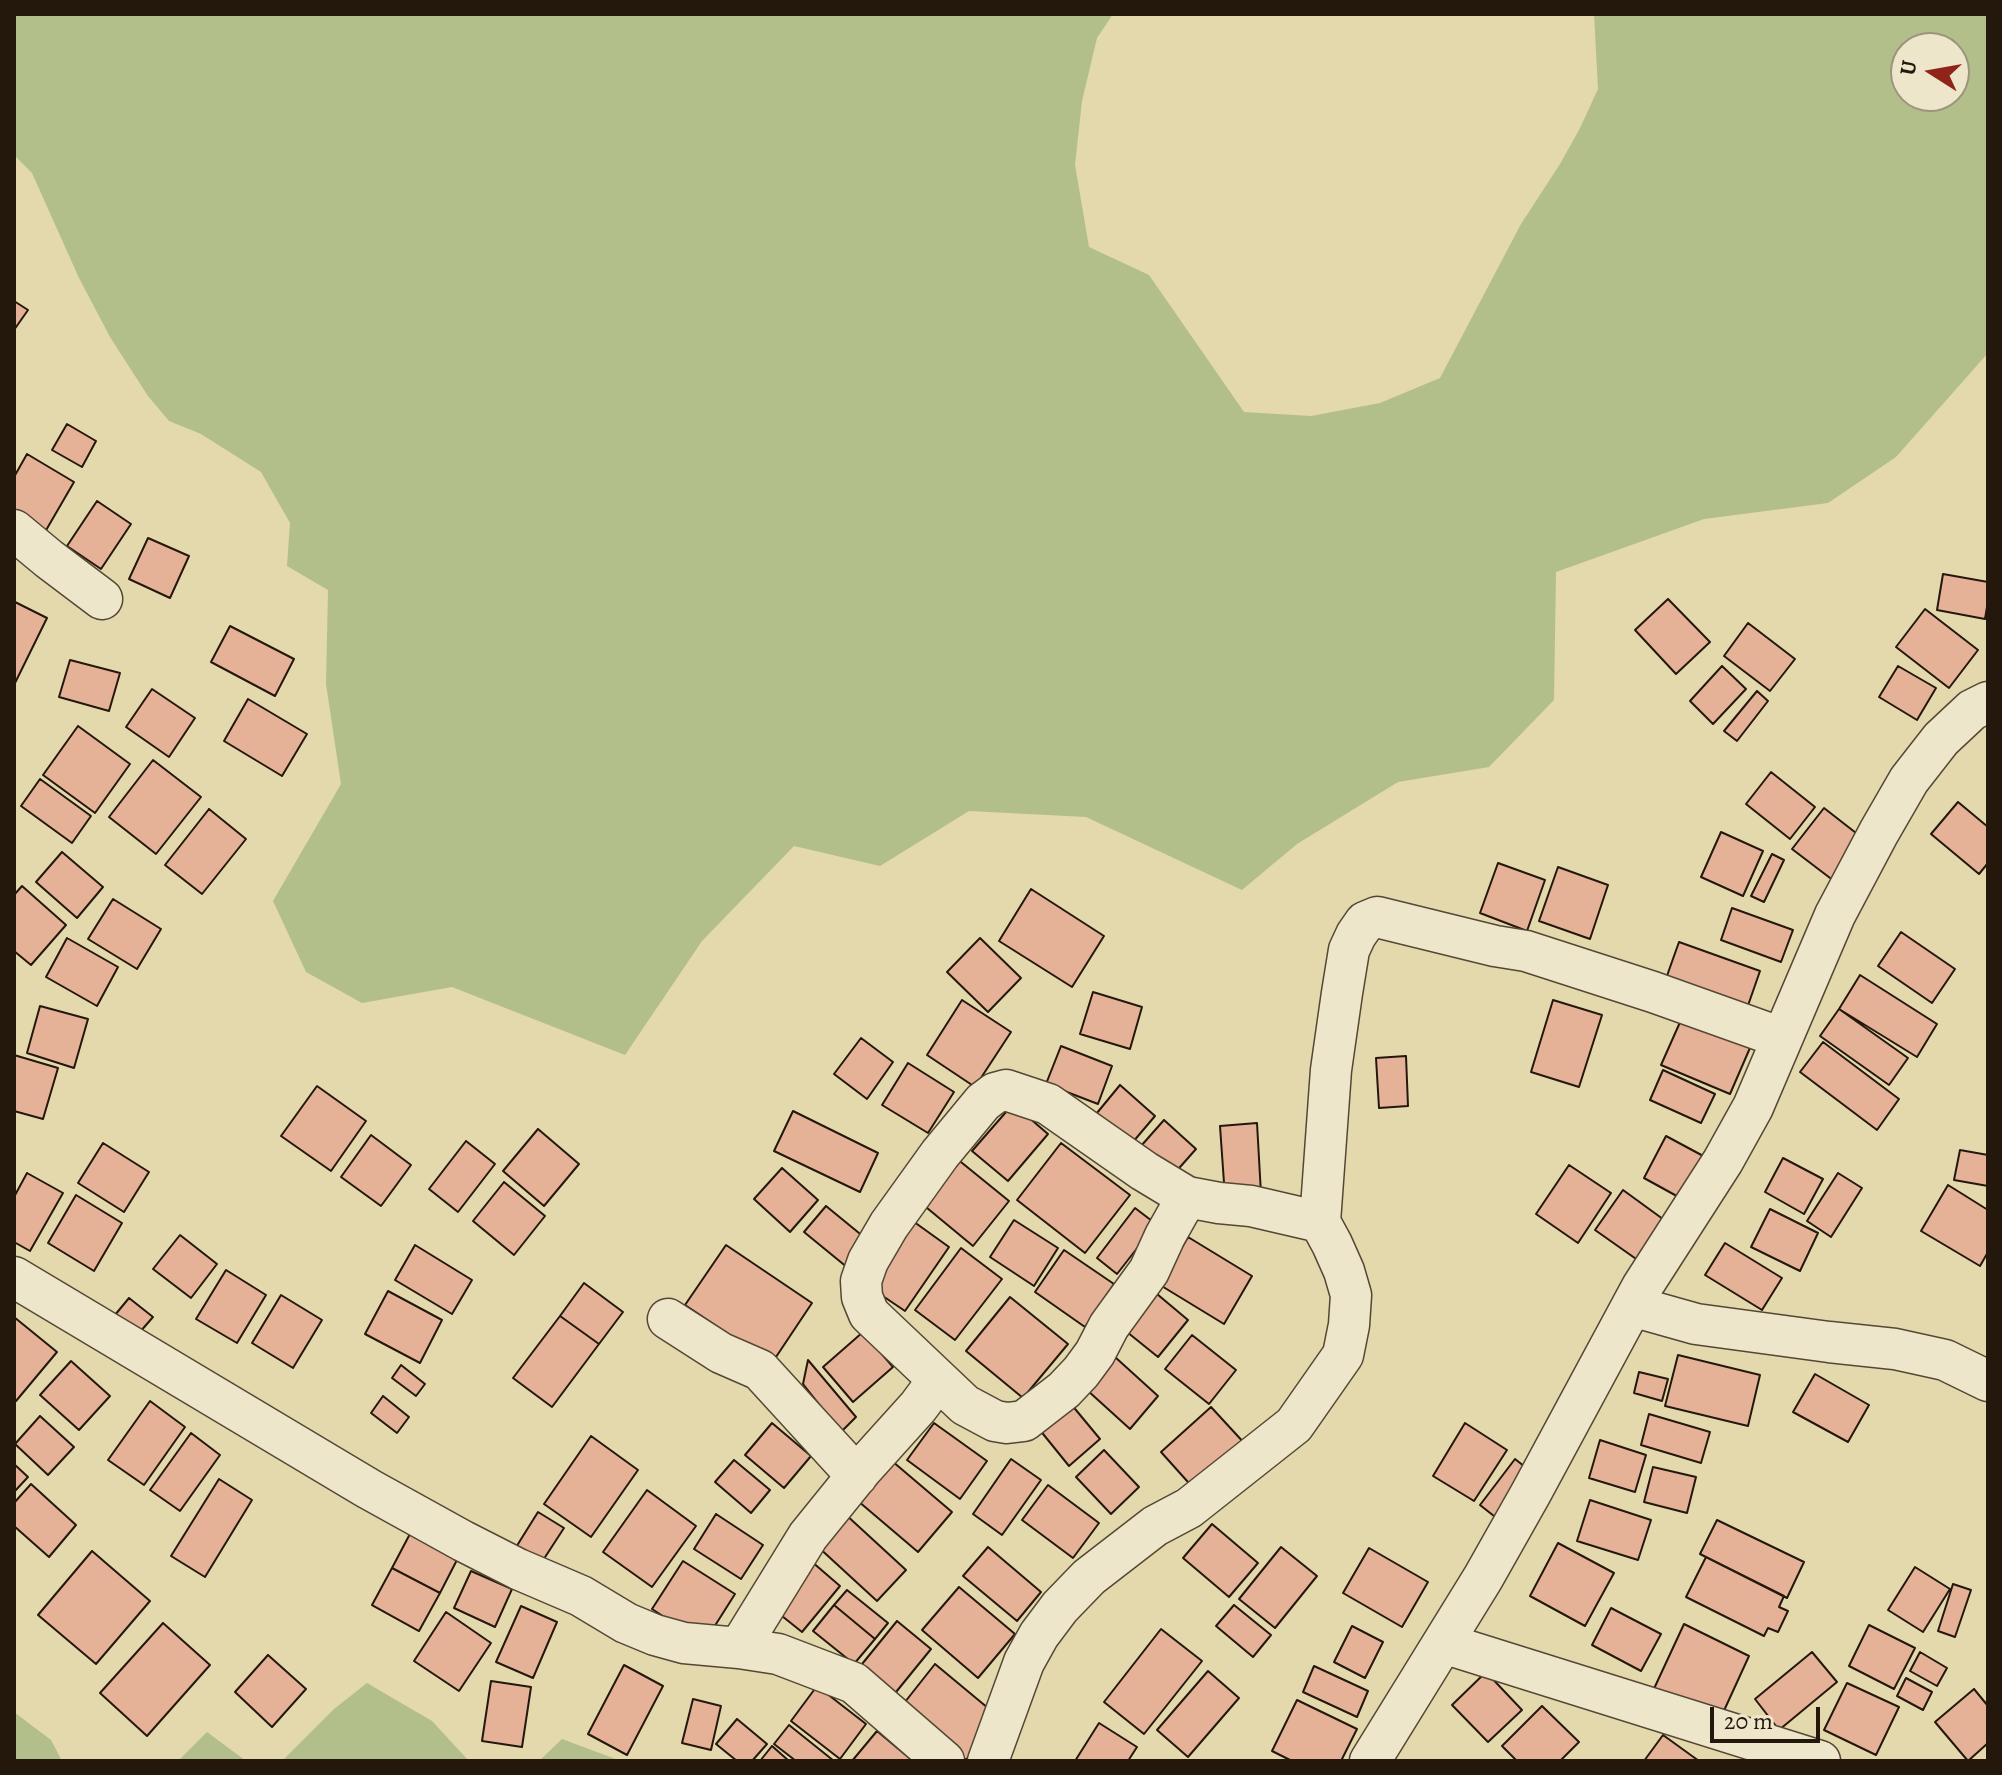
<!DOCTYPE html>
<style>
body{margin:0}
#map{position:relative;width:2002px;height:1775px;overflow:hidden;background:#e4d8ad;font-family:Alegreya,serif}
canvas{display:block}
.frame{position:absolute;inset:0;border:16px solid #24180d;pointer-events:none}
.north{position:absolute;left:1890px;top:32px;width:80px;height:80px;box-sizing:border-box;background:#ede6ca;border:2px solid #9d947e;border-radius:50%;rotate:281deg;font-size:22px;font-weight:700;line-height:32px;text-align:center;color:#24180d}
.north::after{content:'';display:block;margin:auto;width:28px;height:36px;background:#8f2418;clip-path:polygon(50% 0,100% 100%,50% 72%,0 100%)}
.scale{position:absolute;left:1710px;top:1707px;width:110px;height:36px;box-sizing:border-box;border:4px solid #24180d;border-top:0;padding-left:10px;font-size:24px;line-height:28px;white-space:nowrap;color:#24180d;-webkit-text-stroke:6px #ede6ca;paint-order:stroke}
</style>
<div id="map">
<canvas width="2002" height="1775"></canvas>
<div class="frame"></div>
<div class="north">U</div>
<div class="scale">20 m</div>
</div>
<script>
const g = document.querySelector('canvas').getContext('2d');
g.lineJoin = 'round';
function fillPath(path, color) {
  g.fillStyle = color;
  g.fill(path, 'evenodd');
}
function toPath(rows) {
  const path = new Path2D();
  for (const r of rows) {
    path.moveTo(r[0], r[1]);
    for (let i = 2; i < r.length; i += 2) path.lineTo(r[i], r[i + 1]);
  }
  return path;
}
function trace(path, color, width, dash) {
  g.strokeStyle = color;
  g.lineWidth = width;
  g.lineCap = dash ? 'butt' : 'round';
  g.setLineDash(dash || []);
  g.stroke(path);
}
fillPath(toPath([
 [14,14,1113,14,1097,38,1082,101,1075,165,1089,247,1149,275,1244,412,1311,416,1380,403,1440,378,1521,224,1560,164,1580,128,1598,89,1594,14,1988,14,1988,353,1896,457,1828,503,1704,519,1556,572,1554,700,1489,767,1398,782,1297,844,1242,890,1086,817,969,811,880,866,794,846,702,941,625,1055,452,987,362,1003,306,972,273,901,341,784,326,684,328,590,287,566,290,523,261,472,201,434,169,421,148,396,110,337,79,278,32,173,14,155],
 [1954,48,1954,96,1906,96,1906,48],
 [367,1683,432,1721,468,1760,472,1761,282,1761,334,1709],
 [14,1712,51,1740,62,1761,14,1761],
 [207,1732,246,1761,178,1761],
 [562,1739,621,1761,539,1761]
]), '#b2bf8b');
const building = toPath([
 [14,301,28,310,14,330,14,301],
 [67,424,96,441,82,467,52,450,67,424],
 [27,454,74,482,45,532,14,514,14,477,27,454],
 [97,501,131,524,101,569,67,546,97,501],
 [148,538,189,556,170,598,129,579,148,538],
 [1943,574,1988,582,1988,601,1985,619,1937,610,1943,574],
 [1668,599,1710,642,1676,674,1635,630,1668,599],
 [15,602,47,618,15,683,14,683,15,602],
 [1925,609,1978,650,1949,688,1896,647,1925,609],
 [1748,623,1795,659,1770,691,1724,656,1748,623],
 [230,626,294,659,275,696,211,662,230,626],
 [70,660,120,673,109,711,59,697,70,660],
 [1722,666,1746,689,1713,724,1690,701,1722,666],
 [1898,666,1936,688,1917,720,1879,697,1898,666],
 [152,689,195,718,169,757,126,727,152,689],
 [1757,691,1768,701,1737,741,1724,731,1757,691],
 [248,699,307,734,282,776,224,741,248,699],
 [78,726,130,764,95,813,43,775,78,726],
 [153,760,201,797,156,854,109,817,153,760],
 [1771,772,1815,807,1790,839,1746,804,1771,772],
 [40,779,91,816,72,843,21,806,40,779],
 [1958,802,1988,827,1988,863,1979,874,1931,834,1958,802],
 [1824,808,1865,840,1834,881,1792,849,1824,808],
 [209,809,246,839,202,894,165,865,209,809],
 [1721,832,1763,851,1743,896,1701,877,1721,832],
 [62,852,103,887,77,918,36,882,62,852],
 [1772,854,1784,860,1764,902,1751,896,1772,854],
 [1498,863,1545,880,1527,931,1480,913,1498,863],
 [1558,867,1608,885,1590,939,1539,921,1558,867],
 [22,886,66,925,31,965,14,951,14,895,22,886],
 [1031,889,1104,936,1072,987,999,941,1031,889],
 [113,899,161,929,137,969,88,939,113,899],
 [1732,908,1793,930,1781,962,1721,940,1732,908],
 [1901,932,1955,969,1932,1003,1878,966,1901,932],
 [67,938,118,967,97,1006,46,977,67,938],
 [980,938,1021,978,988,1012,947,972,980,938],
 [1679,942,1760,971,1744,1017,1663,987,1679,942],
 [1860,975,1937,1024,1917,1057,1839,1009,1860,975],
 [1093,992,1142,1007,1130,1049,1080,1034,1093,992],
 [962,1000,1011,1032,975,1087,927,1055,962,1000],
 [1553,1000,1602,1015,1579,1087,1531,1072,1553,1000],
 [40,1006,88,1019,74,1068,27,1053,40,1006],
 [1839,1009,1908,1058,1889,1085,1820,1036,1839,1009],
 [1685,1011,1753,1041,1730,1094,1661,1065,1685,1011],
 [861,1038,893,1062,867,1099,834,1074,861,1038],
 [1823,1042,1899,1099,1877,1130,1800,1072,1823,1042],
 [1061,1046,1112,1066,1098,1104,1046,1084,1061,1046],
 [14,1055,58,1068,43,1119,14,1111,14,1055],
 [1406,1056,1408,1106,1379,1108,1376,1058,1406,1056],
 [908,1063,954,1092,928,1133,882,1105,908,1063],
 [1663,1070,1715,1094,1701,1123,1650,1100,1663,1070],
 [1120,1085,1155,1116,1127,1149,1092,1119,1120,1085],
 [317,1086,366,1121,331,1171,281,1136,317,1086],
 [1013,1104,1048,1134,1008,1181,972,1151,1013,1104],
 [793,1111,878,1153,860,1192,774,1151,793,1111],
 [1164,1120,1196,1149,1173,1175,1141,1146,1164,1120],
 [1257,1123,1261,1194,1225,1197,1220,1126,1257,1123],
 [538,1129,579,1164,544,1206,503,1171,538,1129],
 [371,1135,411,1165,381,1206,341,1177,371,1135],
 [1666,1136,1707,1158,1684,1200,1644,1178,1666,1136],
 [466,1141,495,1164,458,1212,429,1189,466,1141],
 [103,1143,149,1172,124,1212,78,1183,103,1143],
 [1061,1143,1130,1195,1085,1253,1017,1200,1061,1143],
 [1960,1150,1988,1155,1988,1186,1954,1180,1960,1150],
 [956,1158,1009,1201,973,1246,921,1203,956,1158],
 [1783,1158,1823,1179,1804,1214,1765,1192,1783,1158],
 [1569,1165,1611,1193,1578,1243,1536,1214,1569,1165],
 [782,1168,818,1200,790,1232,754,1199,782,1168],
 [27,1173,63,1193,30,1251,14,1242,14,1197,27,1173],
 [1838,1173,1862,1188,1831,1237,1807,1221,1838,1173],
 [504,1182,545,1216,514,1255,473,1221,504,1182],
 [1948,1185,1988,1210,1988,1252,1980,1266,1921,1231,1948,1185],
 [1623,1190,1667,1222,1639,1261,1595,1230,1623,1190],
 [76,1195,122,1223,94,1271,48,1243,76,1195],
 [826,1206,870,1242,848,1268,804,1232,826,1206],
 [1135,1208,1156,1224,1117,1274,1097,1258,1135,1208],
 [1770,1209,1818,1233,1800,1271,1751,1247,1770,1209],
 [910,1219,949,1247,905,1311,865,1284,910,1219],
 [1014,1220,1058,1248,1034,1286,990,1257,1014,1220],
 [180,1235,217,1264,191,1298,153,1269,180,1235],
 [1188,1237,1252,1276,1224,1324,1160,1285,1188,1237],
 [1725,1243,1782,1278,1762,1310,1705,1275,1725,1243],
 [415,1245,472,1280,452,1314,395,1280,415,1245],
 [726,1245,812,1303,772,1363,685,1305,726,1245],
 [961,1248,1002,1279,955,1340,915,1310,961,1248],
 [1064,1250,1114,1284,1085,1327,1035,1292,1064,1250],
 [226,1270,266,1295,237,1343,196,1319,226,1270],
 [584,1283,623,1312,599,1344,560,1316,584,1283],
 [388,1291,442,1320,420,1363,365,1334,388,1291],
 [1157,1294,1188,1320,1158,1357,1127,1332,1157,1294],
 [281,1295,322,1320,293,1368,252,1343,281,1295],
 [1010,1297,1068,1344,1023,1398,966,1351,1010,1297],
 [129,1298,153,1317,133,1340,110,1321,129,1298],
 [560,1316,599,1344,552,1407,513,1378,560,1316],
 [14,1317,57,1352,16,1401,14,1399,14,1317],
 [863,1332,893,1367,853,1402,823,1367,863,1332],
 [1192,1335,1236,1370,1209,1404,1165,1369,1192,1335],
 [1678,1355,1760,1375,1748,1426,1665,1406,1678,1355],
 [1115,1357,1158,1396,1130,1429,1087,1390,1115,1357],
 [808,1360,856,1417,841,1432,803,1384,808,1360],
 [71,1361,110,1396,79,1430,40,1395,71,1361],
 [401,1365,425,1384,416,1396,392,1378,401,1365],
 [1639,1372,1668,1379,1662,1401,1634,1393,1639,1372],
 [1815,1374,1869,1405,1848,1442,1793,1412,1815,1374],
 [383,1396,409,1417,397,1433,371,1413,383,1396],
 [1066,1398,1100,1439,1069,1466,1035,1424,1066,1398],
 [150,1401,185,1427,144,1485,108,1460,150,1401],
 [1211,1407,1246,1445,1196,1491,1161,1452,1211,1407],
 [1649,1414,1710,1432,1701,1463,1641,1445,1649,1414],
 [40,1416,74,1447,48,1475,15,1444,40,1416],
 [772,1423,811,1456,784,1488,745,1455,772,1423],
 [934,1423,987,1461,960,1499,907,1460,934,1423],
 [1465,1423,1507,1450,1474,1501,1433,1476,1465,1423],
 [191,1433,220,1455,180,1511,150,1490,191,1433],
 [591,1436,638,1470,591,1537,544,1504,591,1436],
 [1600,1440,1646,1455,1635,1492,1589,1478,1600,1440],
 [1104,1450,1139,1487,1111,1514,1076,1477,1104,1450],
 [1011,1459,1041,1480,1002,1535,973,1514,1011,1459],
 [1515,1459,1534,1474,1499,1520,1480,1505,1515,1459],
 [734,1460,770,1490,751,1513,715,1482,734,1460],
 [892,1461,952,1512,918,1552,858,1501,892,1461],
 [14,1464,28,1477,14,1492,14,1464],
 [1653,1467,1696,1477,1687,1513,1644,1502,1653,1467],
 [219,1479,252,1500,205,1577,171,1556,219,1479],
 [31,1484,76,1525,49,1557,14,1526,14,1503,31,1484],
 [1048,1485,1099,1523,1073,1558,1022,1520,1048,1485],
 [647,1490,696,1526,652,1587,603,1552,647,1490],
 [1590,1500,1651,1520,1638,1560,1577,1541,1590,1500],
 [538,1512,564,1528,538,1568,513,1552,538,1512],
 [844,1513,906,1570,877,1601,816,1545,844,1513],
 [716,1514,763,1545,741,1579,694,1549,716,1514],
 [1717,1520,1804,1562,1787,1598,1700,1554,1717,1520],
 [1212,1524,1258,1563,1229,1597,1183,1558,1212,1524],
 [412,1530,459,1556,440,1593,392,1568,412,1530],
 [1558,1543,1614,1573,1585,1626,1530,1596,1558,1543],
 [988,1547,1041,1592,1017,1621,963,1576,988,1547],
 [1281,1547,1317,1576,1275,1628,1239,1599,1281,1547],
 [1369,1548,1428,1582,1402,1627,1343,1593,1369,1548],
 [92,1551,150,1601,96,1664,38,1615,92,1551],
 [1706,1557,1784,1596,1779,1607,1788,1611,1778,1632,1768,1628,1764,1636,1686,1597,1706,1557],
 [683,1561,735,1594,704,1643,652,1609,683,1561],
 [811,1561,840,1586,802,1632,772,1608,811,1561],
 [1915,1567,1950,1589,1923,1632,1888,1610,1915,1567],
 [392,1568,440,1593,419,1631,372,1605,392,1568],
 [471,1571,512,1589,495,1627,454,1608,471,1571],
 [1953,1584,1971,1590,1955,1637,1938,1631,1953,1584],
 [959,1587,1015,1634,978,1678,922,1630,959,1587],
 [847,1590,888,1623,875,1639,834,1605,847,1590],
 [834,1605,875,1639,854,1664,813,1631,834,1605],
 [1234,1605,1271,1635,1253,1657,1216,1626,1234,1605],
 [521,1606,557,1622,533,1678,496,1662,521,1606],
 [1611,1608,1661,1634,1641,1671,1592,1645,1611,1608],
 [446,1612,491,1643,459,1691,414,1661,446,1612],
 [897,1621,931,1649,892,1697,858,1669,897,1621],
 [163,1623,210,1665,147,1736,100,1693,163,1623],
 [1684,1624,1749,1656,1722,1715,1652,1693,1684,1624],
 [1869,1625,1915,1648,1894,1689,1849,1666,1869,1625],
 [1352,1626,1383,1642,1365,1678,1334,1662,1352,1626],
 [1161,1629,1202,1661,1144,1734,1104,1702,1161,1629],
 [1812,1652,1837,1682,1779,1730,1755,1699,1812,1652],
 [1920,1652,1947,1668,1937,1686,1910,1671,1920,1652],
 [268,1655,306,1689,272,1727,235,1692,268,1655],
 [935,1664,1000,1718,966,1760,901,1707,935,1664],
 [624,1665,663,1686,627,1755,588,1734,624,1665],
 [1314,1666,1368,1691,1357,1717,1303,1692,1314,1666],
 [1208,1671,1239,1698,1188,1757,1157,1730,1208,1671],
 [1486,1672,1522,1710,1488,1742,1452,1705,1486,1672],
 [1906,1678,1932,1692,1923,1710,1897,1696,1906,1678],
 [491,1681,531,1687,522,1747,482,1741,491,1681],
 [1847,1683,1899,1707,1876,1755,1824,1730,1847,1683],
 [817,1686,866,1724,840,1759,791,1721,817,1686],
 [1974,1689,1988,1706,1988,1743,1968,1761,1935,1722,1974,1689],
 [693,1699,721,1706,711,1750,682,1743,693,1699],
 [1297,1700,1357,1729,1341,1761,1292,1761,1272,1751,1297,1700],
 [1542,1706,1579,1742,1560,1761,1517,1761,1502,1746,1542,1706],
 [737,1719,767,1744,752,1761,737,1761,716,1744,737,1719],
 [1099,1723,1137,1747,1128,1761,1075,1761,1099,1723],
 [789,1725,834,1761,796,1761,774,1744,789,1725],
 [877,1731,913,1761,852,1761,877,1731],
 [1663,1735,1699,1761,1644,1761,1663,1735],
 [772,1746,789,1761,760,1761,772,1746]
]);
fillPath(building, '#e5b297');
trace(building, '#24180d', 2);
const minor = toPath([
 [14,530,49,559,102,599],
 [1187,1197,1165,1236,1149,1271,1109,1326,1095,1353,1081,1372,1064,1390,1024,1421,1007,1423,995,1421,965,1405,869,1314,862,1297,861,1281,868,1261,889,1225,940,1154,983,1102,995,1093,1006,1090,1048,1104,1144,1171,1187,1197,1219,1203,1251,1206,1320,1222],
 [14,1277,369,1489,463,1541,518,1569,581,1596,626,1623,655,1635,684,1643,739,1648,778,1654,854,1683,944,1761],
 [1632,1306,1696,1324,1829,1342,1895,1349,1945,1360,1988,1381],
 [668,1319,721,1353,760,1370,857,1476],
 [1443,1643,1820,1761],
 [739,1648,808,1536,863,1468,918,1407,938,1380],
 [988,1761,1024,1662,1039,1635,1060,1607,1089,1577,1155,1526,1189,1508,1294,1425,1343,1355,1349,1325,1351,1295,1344,1271,1332,1244,1320,1222,1331,1070,1342,993,1349,950,1356,935,1365,922,1377,917,1495,946,1526,951,1653,992,1782,1038],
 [1370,1761,1483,1578,1531,1493,1642,1287,1723,1161,1753,1107,1835,915,1879,832,1909,780,1941,739,1972,710,1988,702]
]);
trace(minor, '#544835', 43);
trace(minor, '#ede6ca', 40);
</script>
